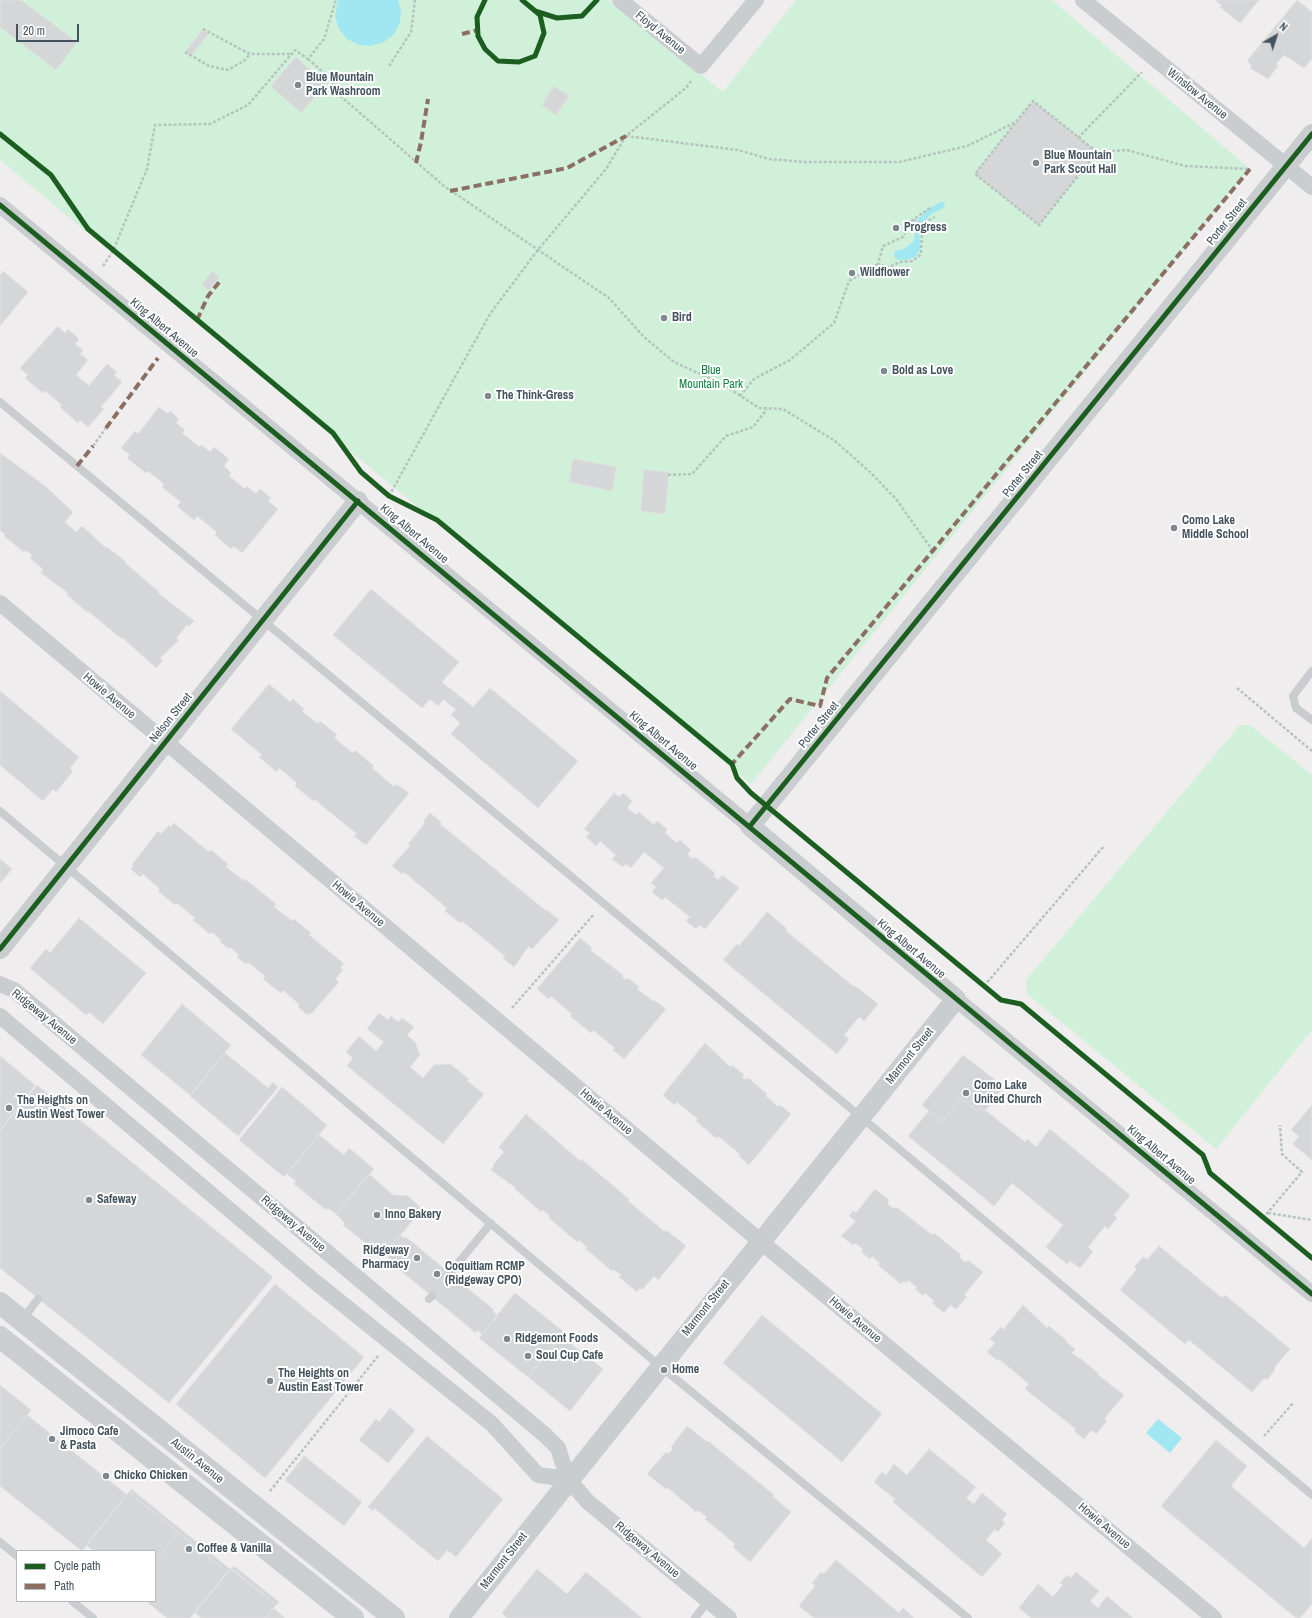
<!DOCTYPE html>
<style>
body{margin:0}
#map{position:relative;width:1312px;height:1618px;overflow:hidden;background:#efedee;font-family:"Archivo Narrow",sans-serif}
canvas{display:block}
.legend{position:absolute;left:16px;top:1550px;width:140px;height:52px;box-sizing:border-box;background:#fff;border:1px solid #b4babe;margin:0;padding:5px 7px;list-style:none;font-size:12px;color:#43525c}
.legend li{display:flex;align-items:center;gap:8px;height:20px}
.legend b{width:20px;border:1px solid #b4babe}
.north{position:absolute;left:1256px;top:16px;width:40px;height:40px;-webkit-text-stroke:3px #fff;paint-order:stroke;rotate:39deg;font-size:11px;font-weight:700;line-height:16px;text-align:center;color:#43525c}
.north::after{content:'';display:block;margin:auto;width:14px;height:18px;background:#43525c;clip-path:polygon(50% 0,100% 100%,50% 72%,0 100%)}
.scale{position:absolute;left:16px;top:24px;width:63px;height:18px;box-sizing:border-box;border:2px solid #43525c;border-top:0;padding-left:5px;font-size:12px;line-height:14px;white-space:nowrap;color:#43525c;-webkit-text-stroke:3px #fff;paint-order:stroke}
</style>
<div id="map">
<canvas width="1312" height="1618"></canvas>
<ul class="legend">
<li><b style="height:5px;background:#1b5e20"></b>Cycle path</li>
<li><b style="height:5px;background:#8d6e63"></b>Path</li>
</ul>
<div class="north">N</div>
<div class="scale">20 m</div>
</div>
<script>
const g = document.querySelector('canvas').getContext('2d');
g.lineJoin = 'round';
function fillPath(path, color) {
  g.fillStyle = color;
  g.fill(path, 'evenodd');
}
function toPath(rows) {
  const path = new Path2D();
  for (const r of rows) {
    path.moveTo(r[0], r[1]);
    for (let i = 2; i < r.length; i += 2) path.lineTo(r[i], r[i + 1]);
  }
  return path;
}
function trace(path, color, width, dash) {
  g.strokeStyle = color;
  g.lineWidth = width;
  g.lineCap = dash ? 'butt' : 'round';
  g.setLineDash(dash || []);
  g.stroke(path);
}
function drawText(font, color, halo, rows, align = 'center') {
  g.font = font + ' "Archivo Narrow",sans-serif';
  g.lineWidth = 4;
  g.setLineDash([]);
  g.textBaseline = 'middle';
  g.strokeStyle = halo;
  g.fillStyle = color;
  for (const [text, x, y, turn = 0] of rows) {
    g.save();
    g.translate(x, y);
    g.rotate((+turn || 0) * Math.PI / 180);
    g.textAlign = isNaN(turn) ? turn : align;
    if (halo) g.strokeText(text, 0, 0);
    g.fillText(text, 0, 0);
    g.restore();
  }
}
fillPath(toPath([
 [0,0,609,0,723,92,796,0,1052,0,1250,169,751,784,0,160],
 [1240,725,1250,725,1312,775,1312,1030,1216,1149,1027,994,1026,980]
]), '#d0f0da');
fillPath(toPath([
 [338,0,398,0,401,10,400,23,394,34,384,42,371,46,359,45,347,39,339,29,335,17],
 [916,226,918,227,921,248,915,257,905,260,898,260,894,257,895,251,904,249,914,241],
 [1158,1419,1182,1438,1170,1453,1146,1433]
]), '#a0e7f2');
trace(toPath([
 [916,226,929,212,942,205]
]), '#a0e7f2', 6);
const building = toPath([
 [0,0,21,0,77,42,56,70,0,27,0,0],
 [1215,0,1259,0,1240,23,1220,7,1222,5,1215,0],
 [1297,0,1312,12,1312,59,1304,68,1284,55,1276,64,1278,66,1268,79,1250,68,1252,66,1247,61,1297,0],
 [203,29,208,34,191,56,185,52,203,29],
 [296,57,326,84,301,113,271,86,296,57],
 [554,86,569,96,556,115,542,105,554,86],
 [1033,101,1097,152,1039,225,975,174,1033,101],
 [3,271,28,292,0,326,0,275,3,271],
 [212,271,219,277,209,290,202,285,212,271],
 [58,326,65,333,68,329,79,339,75,344,83,350,80,354,88,360,76,375,89,386,107,364,117,372,114,375,122,382,101,407,104,409,88,427,80,420,78,423,60,407,62,405,44,390,43,393,25,378,28,375,20,368,58,326],
 [159,407,168,414,170,411,179,419,176,423,185,430,182,433,199,447,201,445,210,452,214,447,229,459,224,466,231,473,229,476,245,489,247,486,256,494,260,489,271,498,268,501,278,509,242,553,234,546,231,549,215,535,217,532,197,516,194,520,177,506,181,502,162,487,164,484,148,471,146,473,127,458,130,455,121,448,135,431,138,434,159,407],
 [0,453,45,486,73,512,65,522,76,532,82,526,106,548,107,547,126,562,125,563,159,592,158,593,194,621,189,626,187,625,176,638,179,640,160,658,163,660,156,668,123,638,122,639,88,611,87,612,67,595,68,593,41,573,43,569,30,558,32,555,25,550,24,552,4,536,5,534,0,530,0,453],
 [573,459,616,467,612,491,569,482,573,459],
 [644,470,669,472,665,514,641,511,644,470],
 [371,589,459,662,442,682,458,695,450,705,444,699,438,706,430,699,422,708,333,635,371,589],
 [269,684,290,702,293,699,304,709,302,711,318,724,320,721,337,735,334,738,353,753,355,750,374,766,372,768,394,787,396,784,409,793,366,845,354,836,357,834,314,799,313,801,295,786,297,783,279,768,277,772,259,757,262,755,231,729,269,684],
 [490,688,578,761,538,808,451,734,460,723,451,715,456,709,450,705,458,695,473,707,490,688],
 [0,691,79,757,70,768,73,771,56,792,53,789,43,801,0,765,0,691],
 [614,793,619,797,623,793,632,801,627,808,636,815,639,812,654,825,657,821,667,829,665,833,677,843,680,840,691,850,687,854,693,859,695,857,715,873,713,876,718,880,722,875,739,888,705,929,700,925,696,929,686,921,690,917,665,897,662,900,652,892,656,887,651,883,664,868,644,852,631,868,626,864,623,867,612,859,616,855,600,841,596,846,586,837,590,833,584,829,614,793],
 [430,813,441,822,440,824,546,911,547,910,559,920,532,949,529,946,514,967,503,958,505,956,462,921,460,923,445,911,447,908,404,872,402,874,392,866,410,846,408,844,425,823,423,821,430,813],
 [174,823,209,852,211,850,228,864,226,867,244,881,245,879,276,904,274,907,292,921,294,919,311,933,309,935,344,964,340,968,343,970,335,979,339,982,311,1014,309,1013,308,1015,298,1007,300,1005,283,990,281,993,263,979,265,976,248,962,246,964,237,957,239,955,230,947,229,949,220,942,221,940,212,932,210,934,193,920,195,918,177,903,175,905,158,891,160,889,143,874,140,877,131,869,133,867,132,865,158,831,161,834,169,825,171,827,174,823],
 [0,859,12,869,0,883,0,859],
 [767,912,787,929,786,931,854,987,855,986,878,1004,864,1021,859,1017,844,1035,849,1039,837,1054,723,960,737,944,739,946,767,912],
 [79,918,146,973,103,1024,89,1012,86,1015,30,968,46,949,50,953,79,918],
 [580,938,592,948,590,950,623,975,622,976,626,980,628,978,639,987,637,989,653,1001,654,1000,666,1009,624,1059,613,1050,615,1048,593,1030,591,1033,570,1016,572,1014,551,996,549,999,537,989,580,938],
 [182,1004,231,1045,190,1095,141,1055,182,1004],
 [379,1013,388,1020,391,1016,398,1022,402,1018,414,1027,407,1035,415,1042,420,1055,410,1067,423,1078,434,1065,450,1064,469,1079,467,1081,484,1094,443,1144,347,1066,353,1058,346,1052,359,1036,376,1051,384,1042,367,1029,379,1013],
 [705,1043,730,1067,732,1065,744,1075,742,1077,746,1080,748,1078,767,1094,766,1096,778,1107,780,1105,791,1114,749,1165,739,1156,740,1154,718,1136,716,1138,696,1121,698,1119,677,1102,674,1105,663,1095,705,1043],
 [225,1053,268,1088,273,1082,278,1087,238,1136,190,1096,225,1053],
 [963,1055,1004,1087,984,1112,980,1108,977,1111,961,1098,942,1122,922,1105,963,1055],
 [0,1056,35,1085,0,1130,0,1056],
 [37,1085,273,1277,169,1403,0,1268,0,1131,37,1085],
 [282,1087,327,1125,284,1177,239,1140,282,1087],
 [961,1098,977,1111,980,1108,984,1112,985,1110,1025,1142,1027,1139,1036,1147,1050,1129,1130,1195,1114,1215,1117,1218,1108,1229,1105,1226,1088,1247,1093,1252,1080,1268,1070,1261,1067,1264,1046,1247,1063,1225,1012,1183,994,1206,908,1136,929,1111,942,1122,961,1098],
 [1312,1105,1312,1160,1293,1144,1299,1136,1291,1130,1312,1105],
 [526,1114,580,1161,581,1159,629,1199,628,1201,665,1232,666,1230,686,1246,658,1280,654,1276,642,1290,640,1288,637,1292,619,1277,621,1275,613,1269,612,1271,585,1248,587,1247,579,1240,577,1242,549,1218,550,1216,543,1210,541,1212,515,1189,516,1188,491,1170,494,1166,493,1165,504,1152,499,1147,526,1114],
 [319,1135,344,1155,349,1148,374,1169,336,1214,328,1208,326,1210,294,1184,296,1181,287,1174,319,1135],
 [369,1174,393,1195,408,1196,422,1209,385,1254,374,1245,372,1248,343,1225,345,1223,336,1214,369,1174],
 [875,1189,889,1200,887,1203,894,1209,896,1207,932,1235,934,1233,961,1255,959,1257,966,1263,968,1260,983,1272,964,1295,967,1297,956,1309,950,1305,944,1313,932,1303,934,1301,925,1293,923,1296,915,1289,917,1287,908,1280,906,1283,904,1281,901,1284,878,1265,880,1263,872,1256,870,1259,861,1252,863,1249,855,1243,853,1245,841,1236,856,1221,849,1216,853,1211,856,1213,875,1189],
 [400,1235,404,1238,406,1237,494,1310,493,1312,498,1316,482,1334,477,1330,476,1333,388,1260,390,1258,385,1254,400,1235],
 [1159,1246,1222,1298,1225,1295,1290,1349,1274,1368,1275,1370,1267,1380,1264,1378,1252,1392,1189,1340,1185,1344,1120,1290,1137,1269,1134,1267,1143,1257,1147,1260,1159,1246],
 [275,1284,364,1357,265,1478,176,1404,275,1284],
 [515,1293,564,1332,528,1377,479,1338,515,1293],
 [1023,1305,1047,1328,1049,1326,1067,1341,1066,1342,1075,1349,1072,1353,1079,1359,1080,1358,1099,1374,1098,1375,1124,1395,1104,1419,1107,1421,1096,1434,1091,1430,1084,1439,1074,1431,1076,1429,1025,1389,1029,1384,999,1359,998,1361,987,1352,995,1343,990,1339,1001,1327,1003,1330,1023,1305],
 [762,1315,882,1414,842,1462,723,1363,762,1315],
 [561,1336,603,1369,570,1411,528,1377,561,1336],
 [0,1385,31,1410,0,1449,0,1385],
 [390,1408,415,1430,388,1463,359,1440,376,1419,379,1422,390,1408],
 [27,1415,127,1495,82,1551,0,1486,0,1449,27,1415],
 [687,1426,707,1442,708,1441,774,1495,773,1497,791,1512,750,1562,733,1547,735,1544,705,1519,707,1517,698,1510,696,1512,668,1488,666,1489,647,1474,666,1452,668,1454,673,1449,671,1447,687,1426],
 [427,1436,503,1499,456,1557,447,1550,438,1561,374,1508,373,1511,368,1507,427,1436],
 [1216,1440,1247,1466,1231,1486,1304,1548,1312,1538,1312,1604,1300,1618,1296,1618,1161,1506,1216,1440],
 [929,1449,976,1487,966,1498,974,1504,982,1493,1007,1514,1002,1520,1005,1523,998,1532,995,1529,986,1540,1002,1554,982,1577,893,1502,895,1499,874,1482,882,1472,886,1475,894,1464,907,1475,929,1449],
 [304,1456,362,1502,344,1526,285,1480,304,1456],
 [131,1489,230,1569,227,1572,129,1492,131,1489],
 [129,1492,178,1532,155,1562,155,1551,94,1551,86,1545,129,1492],
 [178,1532,227,1572,190,1618,167,1618,146,1601,155,1601,155,1562,178,1532],
 [836,1560,899,1613,903,1608,914,1618,814,1618,799,1606,815,1586,812,1583,821,1572,824,1574,836,1560],
 [234,1566,279,1602,276,1605,231,1569,234,1566],
 [231,1568,276,1605,266,1618,201,1618,195,1613,231,1568],
 [537,1569,567,1594,586,1572,642,1618,507,1618,502,1613,537,1569],
 [1076,1572,1099,1591,1090,1601,1098,1608,1107,1596,1133,1618,1031,1618,1019,1608,1038,1584,1053,1597,1063,1585,1060,1583,1067,1575,1071,1578,1076,1572],
 [273,1608,285,1618,266,1618,273,1608]
]);
fillPath(building, '#d5d6d8');
trace(building, '#e0dfe1', 1);
trace(toPath([
 [203,29,250,54,291,54],
 [185,52,209,66,228,70,244,61,250,54],
 [308,59,331,79,337,93,444,186,609,298,644,337,674,362,724,385,759,408,783,409,835,441,871,473,896,499,933,551],
 [389,66,411,32,415,0],
 [626,136,738,150,769,159,805,162,899,162,967,146,1016,122,1033,101,1097,152,1039,225,975,174,1016,122],
 [1078,138,1142,72],
 [1097,152,1127,150,1185,166,1250,169],
 [930,208,911,221,903,237,883,246,878,264,886,267,895,265,899,262,913,261,921,254,922,232,927,221,935,217],
 [913,220,925,225],
 [103,266,113,251,147,169,155,125,210,124,248,105,295,50,308,59,324,39,336,0],
 [740,396,754,379,790,360,834,323,849,281,878,264],
 [93,446,106,428],
 [668,475,692,474,726,436,753,427,767,409],
 [389,496,490,314,537,251,606,169,626,136,686,88,691,81],
 [1237,688,1312,751],
 [984,986,1104,846],
 [512,1008,594,914],
 [1268,1213,1312,1220],
 [1263,1218,1302,1172,1282,1154,1280,1125],
 [1264,1436,1293,1403],
 [270,1491,378,1356]
]), '#b5c4be', 2.5, [3, 2]);
trace(toPath([
 [0,402,861,1117,1312,1495],
 [1312,671,1293,696,1296,708,1312,720],
 [0,811,660,1366,968,1618],
 [450,1273,491,1223],
 [429,1299,432,1296],
 [22,1320,38,1299],
 [0,1542,17,1556],
 [72,1601,93,1618],
 [695,1618,708,1601]
]), '#c9cdcf', 8);
trace(toPath([
 [620,0,701,66,756,0],
 [1083,0,1312,187],
 [0,205,750,826],
 [0,603,760,1241,1214,1618],
 [0,984,14,990,545,1435,558,1448,568,1479,588,1502,729,1618],
 [956,999,1312,1294],
 [0,1016,314,1281,492,1424,538,1475,568,1479]
]), '#c9cdcf', 16);
trace(toPath([
 [0,949,358,501],
 [459,1618,956,999,750,826,1312,134]
]), '#c9cdcf', 20);
trace(toPath([
 [0,1303,394,1618],
 [0,1337,353,1618]
]), '#caced1', 22);
trace(toPath([
 [462,34,478,30],
 [416,163,421,142,428,99],
 [450,191,567,168,626,136],
 [197,320,208,296,221,280],
 [106,428,158,358],
 [77,466,93,446],
 [730,762,732,764,790,699,820,706,827,678,1250,169]
]), '#8d6e63', 4, [8, 4]);
trace(toPath([
 [485,0,477,17,478,36,485,49,498,61,519,62,535,56,544,33,540,15,522,0],
 [535,11,557,18,582,16,597,0],
 [0,134,51,175,88,229,333,433,361,472,389,496,437,520,732,764,737,778,751,793,1001,1000,1021,1004,1203,1155,1210,1173,1312,1258],
 [0,205,1312,1294],
 [750,826,1312,134],
 [0,949,358,501]
]), '#1b5e20', 5);
for (const [x, y, r, color] of [
 [298,85,4,"#7f888f"],
 [1036,163,4,"#7f888f"],
 [896,228,4,"#7f888f"],
 [852,273,4,"#7f888f"],
 [664,318,4,"#7f888f"],
 [884,371,4,"#7f888f"],
 [488,396,4,"#7f888f"],
 [1174,528,4,"#7f888f"],
 [966,1093,4,"#7f888f"],
 [9,1108,4,"#7f888f"],
 [89,1200,4,"#7f888f"],
 [377,1215,4,"#7f888f"],
 [417,1258,4,"#7f888f"],
 [437,1274,4,"#7f888f"],
 [507,1339,4,"#7f888f"],
 [528,1356,4,"#7f888f"],
 [664,1370,4,"#7f888f"],
 [270,1381,4,"#7f888f"],
 [52,1439,4,"#7f888f"],
 [106,1476,4,"#7f888f"],
 [189,1549,4,"#7f888f"]
]) {
  const dot = new Path2D();
  dot.arc(x, y, r, 0, 2 * Math.PI);
  g.fillStyle = color;
  g.fill(dot);
  trace(dot, '#fff', 1.5);
}
drawText('12px', '#43525c', '#fff', [
 ["Floyd Avenue",660,33,39],
 ["Winslow Avenue",1197,94,39],
 ["Porter Street",1227,222,-51],
 ["King Albert Avenue",164,328,40],
 ["Porter Street",1023,474,-51],
 ["King Albert Avenue",414,534,40],
 ["Howie Avenue",109,696,40],
 ["Nelson Street",171,718,-51],
 ["Porter Street",819,725,-51],
 ["King Albert Avenue",663,741,40],
 ["Howie Avenue",358,904,40],
 ["King Albert Avenue",911,949,40],
 ["Ridgeway Avenue",44,1017,39],
 ["Marmont Street",910,1056,-51],
 ["Howie Avenue",606,1112,40],
 ["King Albert Avenue",1161,1155,40],
 ["Ridgeway Avenue",293,1224,40],
 ["Marmont Street",706,1308,-51],
 ["Howie Avenue",855,1320,40],
 ["Austin Avenue",197,1461,39],
 ["Howie Avenue",1104,1526,40],
 ["Ridgeway Avenue",647,1550,40],
 ["Marmont Street",504,1561,-52]
]);
drawText('bold 12px', '#43525c', '#fff', [
 ["Blue Mountain",306,78],
 ["Park Washroom",306,92],
 ["Blue Mountain",1044,156],
 ["Park Scout Hall",1044,170],
 ["Progress",904,228],
 ["Wildflower",860,273],
 ["Bird",672,318],
 ["Bold as Love",892,371],
 ["The Think-Gress",496,396],
 ["Como Lake",1182,521],
 ["Middle School",1182,535],
 ["Como Lake",974,1086],
 ["United Church",974,1100],
 ["The Heights on",17,1101],
 ["Austin West Tower",17,1115],
 ["Safeway",97,1200],
 ["Inno Bakery",385,1215],
 ["Ridgeway",409,1251,"right"],
 ["Pharmacy",409,1265,"right"],
 ["Coquitlam RCMP",445,1267],
 ["(Ridgeway CPO)",445,1281],
 ["Ridgemont Foods",515,1339],
 ["Soul Cup Cafe",536,1356],
 ["Home",672,1370],
 ["The Heights on",278,1374],
 ["Austin East Tower",278,1388],
 ["Jimoco Cafe",60,1432],
 ["& Pasta",60,1446],
 ["Chicko Chicken",114,1476],
 ["Coffee & Vanilla",197,1549]
], 'left');
drawText('12px', '#0e8441', '#fff', [
 ["Blue",711,371],
 ["Mountain Park",711,385]
]);
</script>
